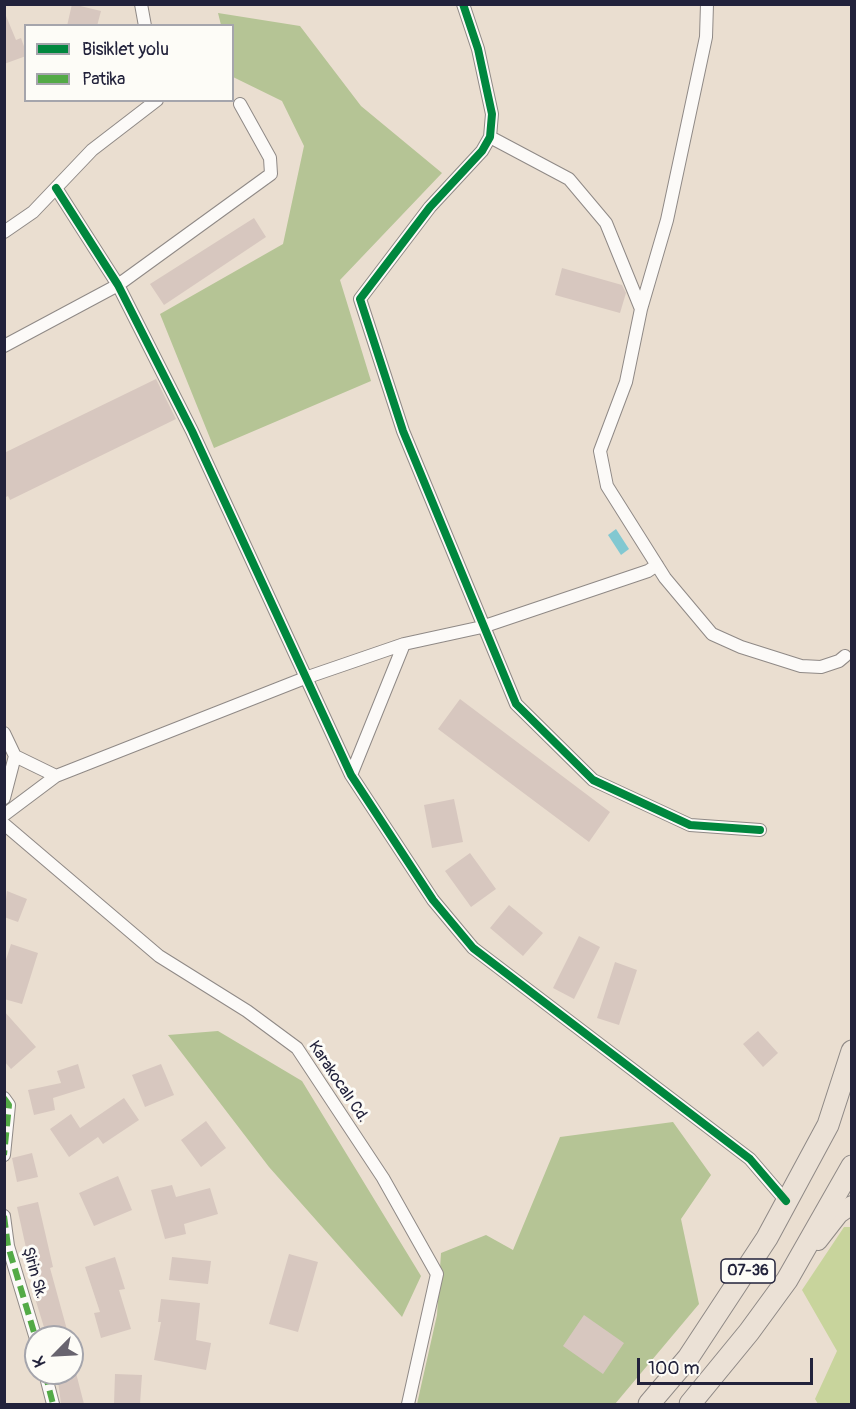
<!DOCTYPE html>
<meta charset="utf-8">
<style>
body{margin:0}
#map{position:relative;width:856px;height:1409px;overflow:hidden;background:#eaded0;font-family:Pangolin,sans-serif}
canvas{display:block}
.frame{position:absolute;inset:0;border:6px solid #22223b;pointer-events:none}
.legend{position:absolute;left:24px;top:24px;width:210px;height:78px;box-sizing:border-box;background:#fdfcf7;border:2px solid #a5a5ac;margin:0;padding:8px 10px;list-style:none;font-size:18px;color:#22223b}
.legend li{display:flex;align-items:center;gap:12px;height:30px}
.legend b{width:30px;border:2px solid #a5a5ac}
.north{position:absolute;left:24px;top:1325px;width:60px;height:60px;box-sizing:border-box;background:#fdfcf7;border:2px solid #a5a5ac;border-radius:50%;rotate:246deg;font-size:16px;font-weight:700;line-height:24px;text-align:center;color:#22223b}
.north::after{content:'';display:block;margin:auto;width:21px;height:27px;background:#68646f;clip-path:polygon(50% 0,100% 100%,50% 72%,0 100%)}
.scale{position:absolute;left:637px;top:1358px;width:176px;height:27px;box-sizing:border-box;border:3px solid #22223b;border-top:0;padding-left:8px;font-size:18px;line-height:21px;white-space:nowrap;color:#22223b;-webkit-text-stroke:4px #fdfcf7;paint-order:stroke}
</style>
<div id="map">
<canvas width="856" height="1409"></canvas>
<div class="frame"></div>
<ul class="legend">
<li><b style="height:8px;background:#00873e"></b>Bisiklet yolu</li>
<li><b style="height:8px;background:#53aa46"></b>Patika</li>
</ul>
<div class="north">K</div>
<div class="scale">100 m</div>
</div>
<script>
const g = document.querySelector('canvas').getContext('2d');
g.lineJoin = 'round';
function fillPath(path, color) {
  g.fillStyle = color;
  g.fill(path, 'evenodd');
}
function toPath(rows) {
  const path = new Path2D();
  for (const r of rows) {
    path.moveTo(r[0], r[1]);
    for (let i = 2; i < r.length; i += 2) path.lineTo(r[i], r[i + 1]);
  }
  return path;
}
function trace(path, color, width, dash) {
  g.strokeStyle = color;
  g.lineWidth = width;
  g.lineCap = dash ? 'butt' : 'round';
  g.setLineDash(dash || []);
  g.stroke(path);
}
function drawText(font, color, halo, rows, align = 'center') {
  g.font = font + ' Pangolin,sans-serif';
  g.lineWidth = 6;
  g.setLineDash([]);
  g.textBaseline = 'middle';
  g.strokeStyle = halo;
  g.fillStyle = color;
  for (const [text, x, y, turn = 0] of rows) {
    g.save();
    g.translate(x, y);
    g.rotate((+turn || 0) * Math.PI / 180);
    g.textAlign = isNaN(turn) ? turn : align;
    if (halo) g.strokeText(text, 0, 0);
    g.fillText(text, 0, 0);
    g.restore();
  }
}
fillPath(toPath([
 [844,1227,851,1227,851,1404,818,1404,815,1399,837,1351,802,1290]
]), '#c8d49c');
fillPath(toPath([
 [218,13,300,26,361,106,442,173,340,280,371,381,214,448,160,314,283,244,304,146,282,101,233,77,232,26,221,25],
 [218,1031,302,1081,421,1276,402,1317,269,1167,168,1035],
 [673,1122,711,1175,681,1219,699,1304,615,1404,417,1404,437,1315,441,1253,486,1235,513,1250,560,1137]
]), '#b5c495');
fillPath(toPath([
 [616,529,629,549,621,555,608,535]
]), '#82c8d1');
fillPath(toPath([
 [72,4,101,11,97,26,67,26],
 [4,11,16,40,21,38,26,52,26,56,4,64],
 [254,218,266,237,164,305,150,284],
 [562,268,622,285,626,293,620,313,555,295],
 [156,379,176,419,10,500,8,496,4,498,4,453],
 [460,699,610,812,589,842,438,729],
 [454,799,463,842,432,848,424,805],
 [470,853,496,889,471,907,445,871],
 [7,891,27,899,18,922,4,917],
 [509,905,543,933,523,956,490,928],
 [579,936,600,947,574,999,553,988],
 [11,944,38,953,22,1004,4,999,4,966],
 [615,962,637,970,619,1025,597,1018],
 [4,1011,36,1047,11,1069,4,1061],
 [758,1031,778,1053,763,1067,743,1044],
 [78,1064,85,1088,53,1098,55,1110,34,1115,28,1090,61,1083,57,1071],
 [161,1064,174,1095,145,1107,132,1075],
 [124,1098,139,1120,103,1144,98,1137,69,1157,50,1129,71,1114,80,1128],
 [206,1121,226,1148,201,1167,181,1140],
 [32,1153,38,1177,17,1182,12,1158],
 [118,1176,132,1210,94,1226,79,1193],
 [172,1185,176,1197,210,1188,218,1214,184,1224,186,1234,165,1239,151,1190],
 [38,1202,53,1267,50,1268,69,1337,47,1337,31,1285,34,1284,17,1207],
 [289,1254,318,1262,298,1332,269,1324],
 [115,1257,125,1289,119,1290,131,1329,101,1338,94,1313,100,1312,85,1267],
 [172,1257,211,1261,208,1284,169,1280],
 [161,1299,200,1303,196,1340,211,1343,206,1370,154,1360,161,1322,158,1322],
 [584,1315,624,1343,603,1374,563,1346],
 [57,1373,76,1373,84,1404,61,1404],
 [115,1374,142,1375,140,1404,114,1404]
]), '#d7c7bf');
const street = toPath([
 [141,4,145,26],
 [463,4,478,49,492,114,490,137,482,151,430,207,360,299,403,431,516,704,593,780,690,825,760,830],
 [707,4,706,37,667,220,641,309,626,382,600,451,607,486,665,578,712,634,741,647,801,666,821,667,839,661,845,656],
 [490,137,569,179,606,223,641,309],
 [56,188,118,285,192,431,351,775,433,900,473,948,750,1159,786,1201],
 [4,232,33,212,92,150,157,100],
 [4,346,118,285,271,174,270,158,240,104],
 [4,733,15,756,4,798],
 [351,775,404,644],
 [56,776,305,678,404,644,482,627,648,571,657,565],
 [4,815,56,776,15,756],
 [4,824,159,956,247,1011,297,1048,383,1178,437,1274,408,1404],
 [4,1098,9,1105,4,1155],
 [4,1216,8,1246,36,1339],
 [45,1373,53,1404]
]);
const primary = toPath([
 [818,1241,839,1214,852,1205]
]);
const highway = toPath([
 [649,1404,688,1358,767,1238,828,1125,852,1051],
 [690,1404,749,1332,787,1280,852,1166]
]);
trace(street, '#8f8986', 14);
trace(primary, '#8f8986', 20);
trace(highway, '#8f8986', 23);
trace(street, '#fcfaf8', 12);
trace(primary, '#ebe1d6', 18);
trace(highway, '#ebe1d6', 21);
trace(toPath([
 [4,1098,9,1105,4,1155],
 [4,1216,8,1246,36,1339],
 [45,1373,53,1404]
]), '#53aa46', 6, [12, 6]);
trace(toPath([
 [463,4,478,49,492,114,490,137,482,151,430,207,360,299,403,431,516,704,593,780,690,825,760,830],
 [56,188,118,285,192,431,351,775,433,900,473,948,750,1159,786,1201]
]), '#00873e', 8);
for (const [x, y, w] of [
 [748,1271,54]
]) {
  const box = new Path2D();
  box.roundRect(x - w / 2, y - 12, w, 24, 4.5);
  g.fillStyle = '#fdfcf7';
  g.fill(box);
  trace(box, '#22223b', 1.5);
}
drawText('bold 15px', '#22223b', null, [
 ["07-36",748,1271]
]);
drawText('16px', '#22223b', '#fdfcf7', [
 ["Karakocalı Cd.",338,1082,56],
 ["Şirin Sk.",34,1273,74]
]);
</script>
